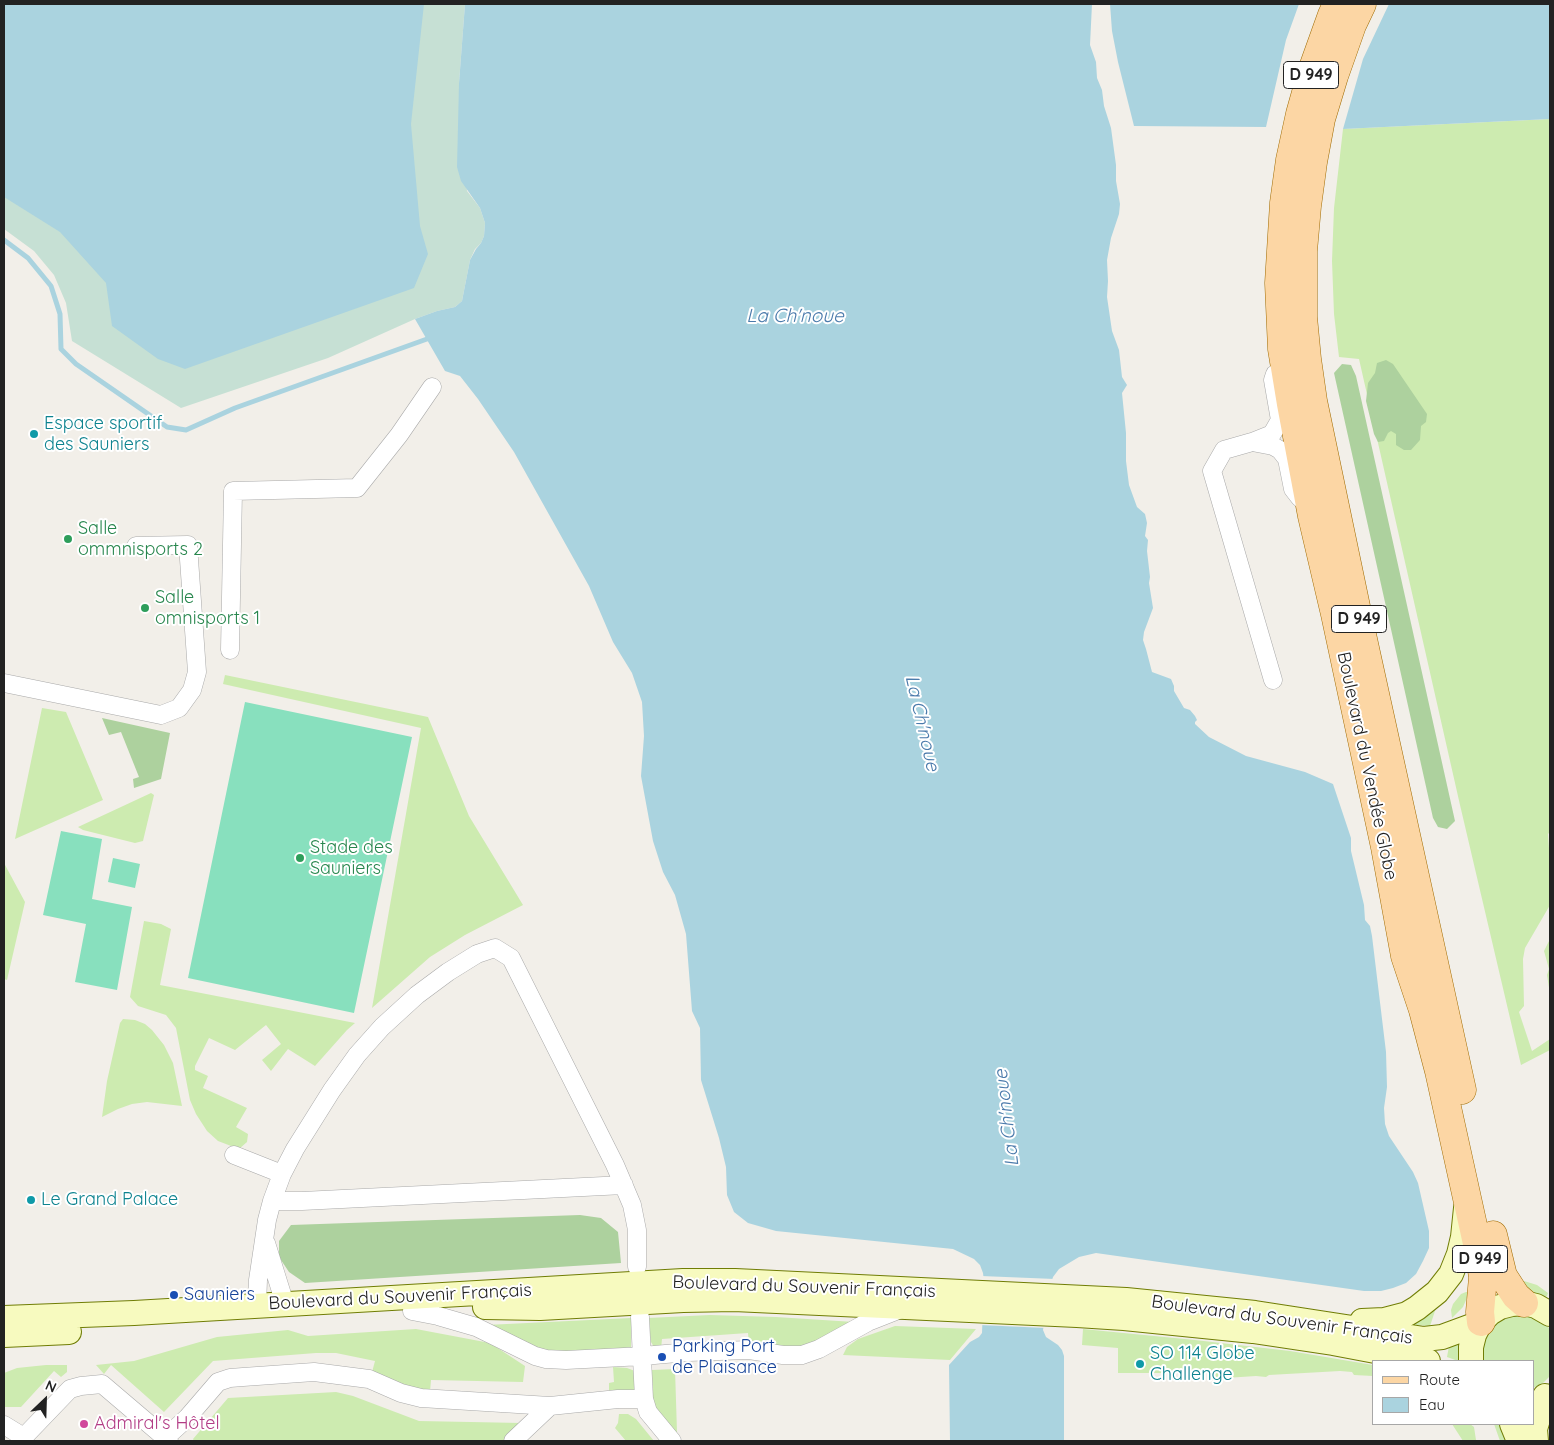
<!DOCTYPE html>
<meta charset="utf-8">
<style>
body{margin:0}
#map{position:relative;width:1554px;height:1445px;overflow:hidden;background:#f2efe9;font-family:Quicksand,sans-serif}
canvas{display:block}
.frame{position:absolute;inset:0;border:5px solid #222;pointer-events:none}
.legend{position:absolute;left:1372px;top:1360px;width:162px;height:65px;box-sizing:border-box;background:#fff;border:1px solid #a7a7a7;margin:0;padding:6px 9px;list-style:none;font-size:15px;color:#222}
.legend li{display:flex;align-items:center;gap:10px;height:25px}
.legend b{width:25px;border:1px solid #a7a7a7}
.north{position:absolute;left:20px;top:1375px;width:50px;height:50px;-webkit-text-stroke:4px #fff;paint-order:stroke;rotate:24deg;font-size:14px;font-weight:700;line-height:20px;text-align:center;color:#222}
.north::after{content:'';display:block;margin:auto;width:18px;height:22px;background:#222;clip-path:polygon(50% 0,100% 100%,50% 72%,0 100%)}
</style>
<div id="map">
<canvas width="1554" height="1445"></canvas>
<div class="frame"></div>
<ul class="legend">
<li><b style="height:6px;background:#fcd6a4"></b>Route</li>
<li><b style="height:14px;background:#aad3df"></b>Eau</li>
</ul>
<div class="north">N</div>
</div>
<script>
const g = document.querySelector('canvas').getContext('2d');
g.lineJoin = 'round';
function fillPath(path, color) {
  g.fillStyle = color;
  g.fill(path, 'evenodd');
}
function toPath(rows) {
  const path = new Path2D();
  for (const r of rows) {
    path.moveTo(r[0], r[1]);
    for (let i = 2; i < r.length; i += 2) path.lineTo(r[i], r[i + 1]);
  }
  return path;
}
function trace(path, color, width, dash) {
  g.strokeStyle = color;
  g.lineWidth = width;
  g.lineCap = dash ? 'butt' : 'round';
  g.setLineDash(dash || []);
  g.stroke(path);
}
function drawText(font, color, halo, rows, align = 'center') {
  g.font = font + ' Quicksand,sans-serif';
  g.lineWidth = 4;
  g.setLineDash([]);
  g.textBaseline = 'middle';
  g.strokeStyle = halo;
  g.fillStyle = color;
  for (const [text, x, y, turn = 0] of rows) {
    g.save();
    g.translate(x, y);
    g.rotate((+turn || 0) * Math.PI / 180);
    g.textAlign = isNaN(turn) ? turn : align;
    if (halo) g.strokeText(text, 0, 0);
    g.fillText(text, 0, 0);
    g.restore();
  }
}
fillPath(toPath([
 [1550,119,1550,832,1548,834,1550,862,1550,905,1525,948,1523,959,1524,1006,1519,1012,1532,1051,1550,1039,1550,1050,1521,1065,1460,805,1359,359,1339,357,1334,314,1332,261,1334,208,1343,129],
 [225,675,428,717,469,816,523,905,465,935,430,957,372,1008,421,728,223,684],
 [42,708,66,712,103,800,15,839],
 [151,793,154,795,143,841,135,843,83,830,78,827],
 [4,863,25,902,7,980,4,979],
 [144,921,161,924,171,929,160,985,355,1023,347,1030,315,1066,288,1049,271,1071,262,1060,281,1044,266,1025,235,1050,209,1038,195,1066,195,1070,208,1076,203,1088,247,1108,236,1127,248,1134,247,1142,239,1149,218,1141,207,1131,196,1114,190,1100,176,1028,166,1015,138,1006,130,997],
 [1550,939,1550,994,1547,975,1549,969,1544,951],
 [123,1019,135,1020,145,1024,152,1030,164,1045,173,1063,182,1106,147,1102,132,1104,118,1109,102,1117,107,1081,120,1023],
 [1520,1281,1524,1281,1537,1285,1548,1293,1547,1296,1544,1298,1536,1296],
 [1466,1292,1469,1292,1466,1300,1463,1307,1452,1318,1451,1310,1453,1304,1461,1294],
 [1442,1299,1435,1311,1430,1326,1406,1324],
 [1526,1314,1542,1321,1550,1329,1550,1376,1543,1383,1533,1388,1533,1361,1483,1361,1482,1357,1484,1340,1493,1325,1508,1316],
 [710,1315,776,1317,854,1322,802,1349,749,1345,748,1333,662,1339,661,1349,654,1347,651,1342,648,1318],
 [631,1318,631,1348,621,1348,616,1352,542,1352,486,1325],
 [895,1326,976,1329,950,1360,843,1355,847,1347,858,1339],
 [416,1329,490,1343,525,1366,523,1382,431,1380,430,1392,371,1376,375,1361,336,1353,316,1353,213,1361,164,1412,111,1365,104,1374,96,1365,134,1361,217,1337,288,1330,308,1336],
 [1083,1329,1195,1340,1290,1351,1373,1365,1373,1376,1354,1375,1352,1372,1340,1371,1269,1375,1266,1377,1256,1376,1210,1379,1209,1369,1176,1372,1171,1371,1160,1373,1118,1373,1118,1348,1082,1345],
 [1461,1335,1461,1361,1458,1361,1447,1357,1450,1341],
 [46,1365,67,1365,67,1372,61,1377,54,1371,21,1407,4,1407,4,1373,17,1368],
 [613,1367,627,1368,635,1371,636,1388,634,1392,609,1395,609,1383,614,1382],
 [675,1369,677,1432,672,1433,655,1412,653,1401,652,1370],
 [336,1392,353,1396,419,1421,522,1423,503,1441,194,1441,193,1439,228,1398],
 [619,1414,628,1414,636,1419,654,1441,626,1441,615,1428,618,1423],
 [1452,1424,1470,1424,1474,1427,1476,1440,1463,1441],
 [1494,1424,1500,1424,1509,1441,1500,1441]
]), '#cdebb0');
fillPath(toPath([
 [1386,360,1393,364,1427,414,1426,422,1421,426,1420,440,1411,450,1404,450,1396,445,1396,434,1391,431,1388,433,1384,441,1378,442,1374,434,1366,401,1368,383,1375,373,1377,363],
 [1342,364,1351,365,1356,376,1455,821,1447,829,1438,827,1433,818,1334,373],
 [102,718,170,733,161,779,134,788,133,779,139,777,121,732,109,735],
 [580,1215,601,1218,618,1232,621,1263,305,1283,289,1272,279,1257,279,1241,291,1225]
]), '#add19e');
fillPath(toPath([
 [4,4,465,4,459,83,467,191,480,208,485,223,484,236,481,243,475,249,470,260,462,301,455,307,437,311,415,319,328,358,181,408,72,341,66,303,54,275,34,251,4,229]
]), '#c6e0d4');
fillPath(toPath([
 [245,702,412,737,354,1013,188,978],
 [61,831,102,839,92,899,132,907,117,990,75,982,86,924,43,915],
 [113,858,140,864,135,888,108,882]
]), '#88e0be');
fillPath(toPath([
 [4,4,424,4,411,124,420,226,428,254,414,288,185,369,158,359,112,326,106,283,60,232,4,197],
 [465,4,1092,4,1090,45,1096,62,1097,78,1102,90,1104,106,1111,128,1116,165,1116,181,1120,204,1119,214,1111,238,1107,260,1108,281,1107,297,1112,331,1119,350,1122,377,1127,385,1122,393,1126,433,1126,461,1129,485,1137,507,1145,514,1147,523,1145,536,1148,540,1147,551,1150,577,1149,583,1153,608,1144,632,1143,640,1146,649,1152,672,1171,679,1174,686,1174,691,1184,708,1190,710,1195,716,1197,720,1195,722,1195,724,1209,737,1246,756,1305,772,1333,784,1351,838,1351,851,1364,905,1365,920,1370,926,1372,936,1386,1052,1387,1087,1384,1108,1385,1124,1389,1136,1413,1172,1418,1183,1429,1231,1429,1248,1423,1261,1416,1274,1406,1283,1393,1288,1381,1291,1364,1291,1096,1253,1079,1257,1059,1269,1053,1277,1051,1284,1043,1330,1046,1337,1058,1345,1062,1350,1064,1356,1064,1441,950,1441,949,1365,970,1342,979,1337,982,1333,984,1281,983,1273,980,1265,974,1259,953,1249,776,1231,748,1223,734,1212,727,1195,726,1167,719,1138,701,1080,700,1028,692,1011,686,934,675,895,663,872,653,841,641,776,644,736,642,702,632,673,613,642,589,586,514,452,478,399,460,376,445,371,415,319,437,311,455,307,462,301,470,260,476,249,481,243,484,236,485,223,480,208,461,181,457,167,459,83],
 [1110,4,1299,4,1286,40,1266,127,1134,126,1118,62,1112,31],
 [1389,4,1550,4,1550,119,1343,129,1363,59]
]), '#aad3df');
fillPath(toPath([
 [981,1276,1055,1279,1046,1328,980,1325]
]), '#f2efe9');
trace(toPath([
 [4,240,28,258,51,286,60,314,61,349,76,364,167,427,186,430,235,408,427,339]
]), '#aad3df', 5);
const minor = toPath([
 [1252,442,1273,446,1280,450,1287,459,1293,489,1300,498],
 [230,650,233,491,357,488,399,435,432,387],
 [1273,680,1212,471,1224,450,1252,442,1272,434,1280,420,1273,380,1275,374],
 [4,683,161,715,179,708,192,690,197,672,188,545,136,546],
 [234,1155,282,1174],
 [272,1201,302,1201,624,1185],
 [266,1243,285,1304],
 [257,1305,258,1280,267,1220,272,1201,282,1174,295,1149,332,1090,357,1055,382,1027,417,995,448,972,477,954,495,948,511,958,615,1165,632,1205,637,1230,637,1267],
 [412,1311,438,1316,476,1327,535,1356,546,1359,566,1360,643,1356,688,1352,749,1350,783,1355,802,1355,819,1349,868,1322,901,1309],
 [640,1317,644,1399,648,1412,672,1441],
 [4,1425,17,1433,22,1439,70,1389,81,1386,102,1384,169,1441],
 [165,1438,187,1418,218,1382,230,1378,243,1377,314,1372,369,1379,401,1393,421,1398,550,1406,618,1399,644,1399],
 [513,1441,550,1406]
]);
const secondary = toPath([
 [485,1307,540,1308,683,1300,734,1299,1077,1315,1124,1318,1253,1331,1333,1343,1428,1361],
 [4,1318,134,1313,683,1281,735,1281,1126,1300,1255,1313,1424,1339,1442,1337,1480,1323],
 [1362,1321,1384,1320,1407,1314,1417,1308,1437,1292,1451,1274,1459,1254,1463,1237,1466,1208],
 [4,1335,69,1332],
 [1471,1361,1471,1347,1474,1335,1480,1323,1490,1313,1500,1307,1512,1304,1524,1303,1536,1306,1550,1314],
 [1512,1424,1519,1441],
 [1536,1441,1535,1429,1545,1396]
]);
const primary = toPath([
 [1337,4,1332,15,1313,68,1300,114,1290,160,1284,203,1279,283,1282,349,1291,404,1312,516,1335,614,1385,847,1405,956,1423,1010,1439,1071,1480,1257,1483,1277,1480,1312,1481,1322],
 [1362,4,1352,25,1334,76,1321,119,1313,162,1307,206,1303,251,1303,317,1307,359,1313,401,1359,621,1462,1090],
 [1493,1235,1503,1276,1516,1296,1524,1303]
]);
trace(minor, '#a9a9a9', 19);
trace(secondary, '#707d05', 26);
trace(primary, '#a06b00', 29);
trace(minor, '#fff', 18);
trace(secondary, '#f7fabf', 24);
trace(primary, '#fcd6a4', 28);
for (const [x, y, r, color] of [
 [34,434,5,"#0f9aa8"],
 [68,539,5,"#2e9e5b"],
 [145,608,5,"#2e9e5b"],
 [300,858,5,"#2e9e5b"],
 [31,1200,5,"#0f9aa8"],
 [174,1295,5,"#1a4fb4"],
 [662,1357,5,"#1a4fb4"],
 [1140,1364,5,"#0f9aa8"],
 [84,1424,5,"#d1479c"]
]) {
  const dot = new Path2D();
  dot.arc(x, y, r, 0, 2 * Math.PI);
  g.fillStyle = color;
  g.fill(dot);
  trace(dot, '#fff', 2);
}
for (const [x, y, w] of [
 [1311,75,55],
 [1359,619,55],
 [1480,1259,55]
]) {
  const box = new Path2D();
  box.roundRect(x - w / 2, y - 13.5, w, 27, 4);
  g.fillStyle = '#fff';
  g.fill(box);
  trace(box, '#222', 1);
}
drawText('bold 16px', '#222', null, [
 ["D 949",1311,75],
 ["D 949",1359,619],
 ["D 949",1480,1259]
]);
drawText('18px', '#0d838f', '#fff', [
 ["Espace sportif",44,424],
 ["des Sauniers",44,445],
 ["Le Grand Palace",41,1200],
 ["SO 114 Globe",1150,1354],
 ["Challenge",1150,1375]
], 'left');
drawText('18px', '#27864d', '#fff', [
 ["Salle",78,529],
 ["ommnisports 2",78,550],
 ["Salle",155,598],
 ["omnisports 1",155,619],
 ["Stade des",310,848],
 ["Sauniers",310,869]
], 'left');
drawText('18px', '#222', '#fff', [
 ["Boulevard du Vendée Globe",1367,766,78],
 ["Boulevard du Souvenir Français",804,1287,2],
 ["Boulevard du Souvenir Français",400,1297,-3],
 ["Boulevard du Souvenir Français",1282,1320,8]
]);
drawText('18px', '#164399', '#fff', [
 ["Sauniers",184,1295],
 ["Parking Port",672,1347],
 ["de Plaisance",672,1368]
], 'left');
drawText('18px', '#b23c85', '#fff', [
 ["Admiral's Hôtel",94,1424]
], 'left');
drawText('italic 19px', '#4a7aab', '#fff', [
 ["La Ch'noue",795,316],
 ["La Ch'noue",922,723,77],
 ["La Ch'noue",1007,1118,-97]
]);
</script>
